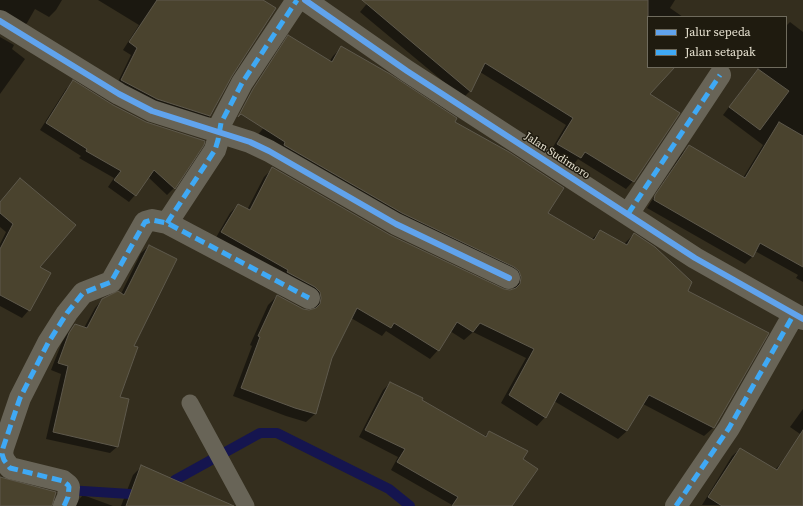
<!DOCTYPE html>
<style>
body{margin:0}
#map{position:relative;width:803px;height:506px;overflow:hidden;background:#342e1e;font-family:"Source Serif 4",serif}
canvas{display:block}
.legend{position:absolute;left:647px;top:16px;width:140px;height:52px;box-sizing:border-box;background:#1f1b0f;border:1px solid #6f6b5d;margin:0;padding:5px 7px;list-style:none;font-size:12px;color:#e8e3d2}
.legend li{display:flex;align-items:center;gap:8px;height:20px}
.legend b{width:20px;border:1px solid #6f6b5d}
</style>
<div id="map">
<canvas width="803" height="506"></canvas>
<ul class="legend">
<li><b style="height:5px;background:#60a3ed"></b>Jalur sepeda</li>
<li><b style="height:5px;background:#3fa9f5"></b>Jalan setapak</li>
</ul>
</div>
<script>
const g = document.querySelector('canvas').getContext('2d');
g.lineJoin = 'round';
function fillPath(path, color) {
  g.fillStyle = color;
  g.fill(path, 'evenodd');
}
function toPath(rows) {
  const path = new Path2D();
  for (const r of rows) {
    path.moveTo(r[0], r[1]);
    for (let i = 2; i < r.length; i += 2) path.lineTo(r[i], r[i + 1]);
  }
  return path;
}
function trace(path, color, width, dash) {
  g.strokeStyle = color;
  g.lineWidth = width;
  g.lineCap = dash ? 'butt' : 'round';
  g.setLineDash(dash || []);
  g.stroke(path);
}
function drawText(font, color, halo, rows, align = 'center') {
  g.font = font + ' "Source Serif 4",serif';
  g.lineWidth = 3;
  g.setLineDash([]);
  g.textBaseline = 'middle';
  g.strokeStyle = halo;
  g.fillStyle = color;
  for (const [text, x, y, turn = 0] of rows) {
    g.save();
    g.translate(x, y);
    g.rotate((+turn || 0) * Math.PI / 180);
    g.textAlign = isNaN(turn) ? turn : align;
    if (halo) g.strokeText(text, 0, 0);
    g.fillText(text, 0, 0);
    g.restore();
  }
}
fillPath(toPath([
 [0,0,62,0,56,10,49,17,35,9,27,23,20,30,0,17],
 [98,0,261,0,231,76,210,116,203,123,115,88,131,55,123,50,139,25],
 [370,0,675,0,670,8,683,17,648,17,648,67,674,67,648,94,633,181,626,189,578,159,573,165,550,152,566,125,480,72,470,91,463,98,360,12],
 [790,22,803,32,803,282,796,278,798,275,755,251,752,257,745,264,647,208,682,153,689,146,743,178,763,145,723,115,759,67,786,67,786,26],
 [0,37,14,45,12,49,25,59,0,94],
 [341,48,454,123,547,214,591,240,600,231,624,244,634,234,686,291,767,333,713,428,704,436,643,404,627,431,618,439,554,401,545,417,537,426,501,403,526,358,473,332,464,340,450,331,438,350,430,359,386,331,382,336,351,318,331,358,315,414,306,422,286,416,233,396,252,346,250,345,268,305,277,296,303,310,313,310,313,307,214,241,230,213,238,205,247,210,264,177,272,169,389,236,503,290,513,291,513,286,256,137,314,67,329,62,333,56],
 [73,82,113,106,146,123,203,144,174,188,167,195,148,177,135,195,129,202,108,187,114,178,79,158,81,156,40,130,66,89],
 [20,180,39,268,29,310,22,318,0,306,0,244,6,232,0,227,0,202],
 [149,246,133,346,118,398,118,446,110,453,46,439,61,374,51,370,62,342,68,333,75,325,84,328,95,308,102,300,121,294,141,253],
 [390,383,484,437,489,432,511,506,451,506,452,505,391,470,398,457,359,437,383,390],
 [803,409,803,436,790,427],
 [740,449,775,470,787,456,803,467,803,506,702,505,732,456],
 [141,467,232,506,121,506,133,475],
 [83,495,113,506,73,506]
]), '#0007');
trace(toPath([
 [175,480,260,433,277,433,389,489,410,506],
 [67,490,130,494]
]), '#15154f', 10);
const building = toPath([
 [157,0,263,0,276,8,232,76,210,116,157,99,121,80,137,48,129,42,157,0],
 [362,0,648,0,648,67,675,67,650,94,680,113,634,182,585,152,581,158,557,144,573,118,485,63,471,92,362,0],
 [288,35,332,62,341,46,390,74,457,118,455,122,509,152,564,188,548,213,594,240,600,230,627,245,634,233,655,247,692,282,688,291,769,333,714,428,649,395,627,431,560,392,546,418,509,395,534,349,480,323,473,332,457,322,439,351,394,323,391,328,357,308,332,358,316,414,295,408,241,388,260,337,258,336,277,295,303,309,309,310,316,308,320,304,321,298,320,292,315,287,287,272,288,270,221,232,238,204,250,210,272,167,390,235,504,289,510,290,516,288,520,284,521,277,519,271,514,267,402,213,284,145,285,142,241,114,238,117,253,89,288,35],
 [758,69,789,91,760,130,729,107,758,69],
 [73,80,113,105,146,122,205,141,204,145,175,189,154,170,136,196,114,180,121,171,86,151,87,149,46,123,73,80],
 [779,122,803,136,803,267,760,243,753,257,654,200,655,195,689,145,745,178,779,122],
 [20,178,76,225,40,267,51,273,30,311,0,295,0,249,13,224,0,213,0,202,20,178],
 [149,245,177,259,134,346,138,347,120,397,129,399,118,447,53,432,68,366,58,363,69,333,75,324,87,328,102,299,118,291,124,295,149,245],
 [390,382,423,398,422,400,486,437,489,431,528,451,523,459,538,469,512,506,452,506,458,497,397,462,405,449,365,430,390,382],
 [803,430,803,506,722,506,708,497,740,448,777,470,803,430],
 [141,465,175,480,234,506,126,506,141,465],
 [0,477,56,492,52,506,0,506,0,477]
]);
fillPath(building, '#4a432e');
trace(building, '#5e594c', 1);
trace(toPath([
 [190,403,246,506]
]), '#686457', 17);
trace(toPath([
 [305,0,407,71,695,258,803,319],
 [0,21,119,94,152,111,250,142,269,151,396,224,509,278],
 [628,214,720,75],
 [167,223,215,150,218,140,221,123,242,83,297,0],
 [64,506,68,497,69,487,68,485,63,481,10,468,4,460,2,454,3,448,20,398,48,343,67,313,83,293,111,282,145,222,152,220,167,223,309,298],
 [676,506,729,428,794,314]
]), '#686457', 22);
trace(toPath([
 [628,214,720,75],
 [167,223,215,150,218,140,221,123,242,83,297,0],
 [64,506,68,497,69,487,68,485,63,481,10,468,4,460,2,454,3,448,20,398,48,343,67,313,83,293,111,282,145,222,152,220,167,223,309,298],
 [676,506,729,428,794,314]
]), '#3fa9f5', 5, [10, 5]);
trace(toPath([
 [305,0,407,71,695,258,803,319],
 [0,21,119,94,152,111,250,142,269,151,396,224,509,278]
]), '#60a3ed', 6);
drawText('11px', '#e8e3d2', '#1f1b0f', [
 ["Jalan Sudimoro",557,156,33]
]);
</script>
